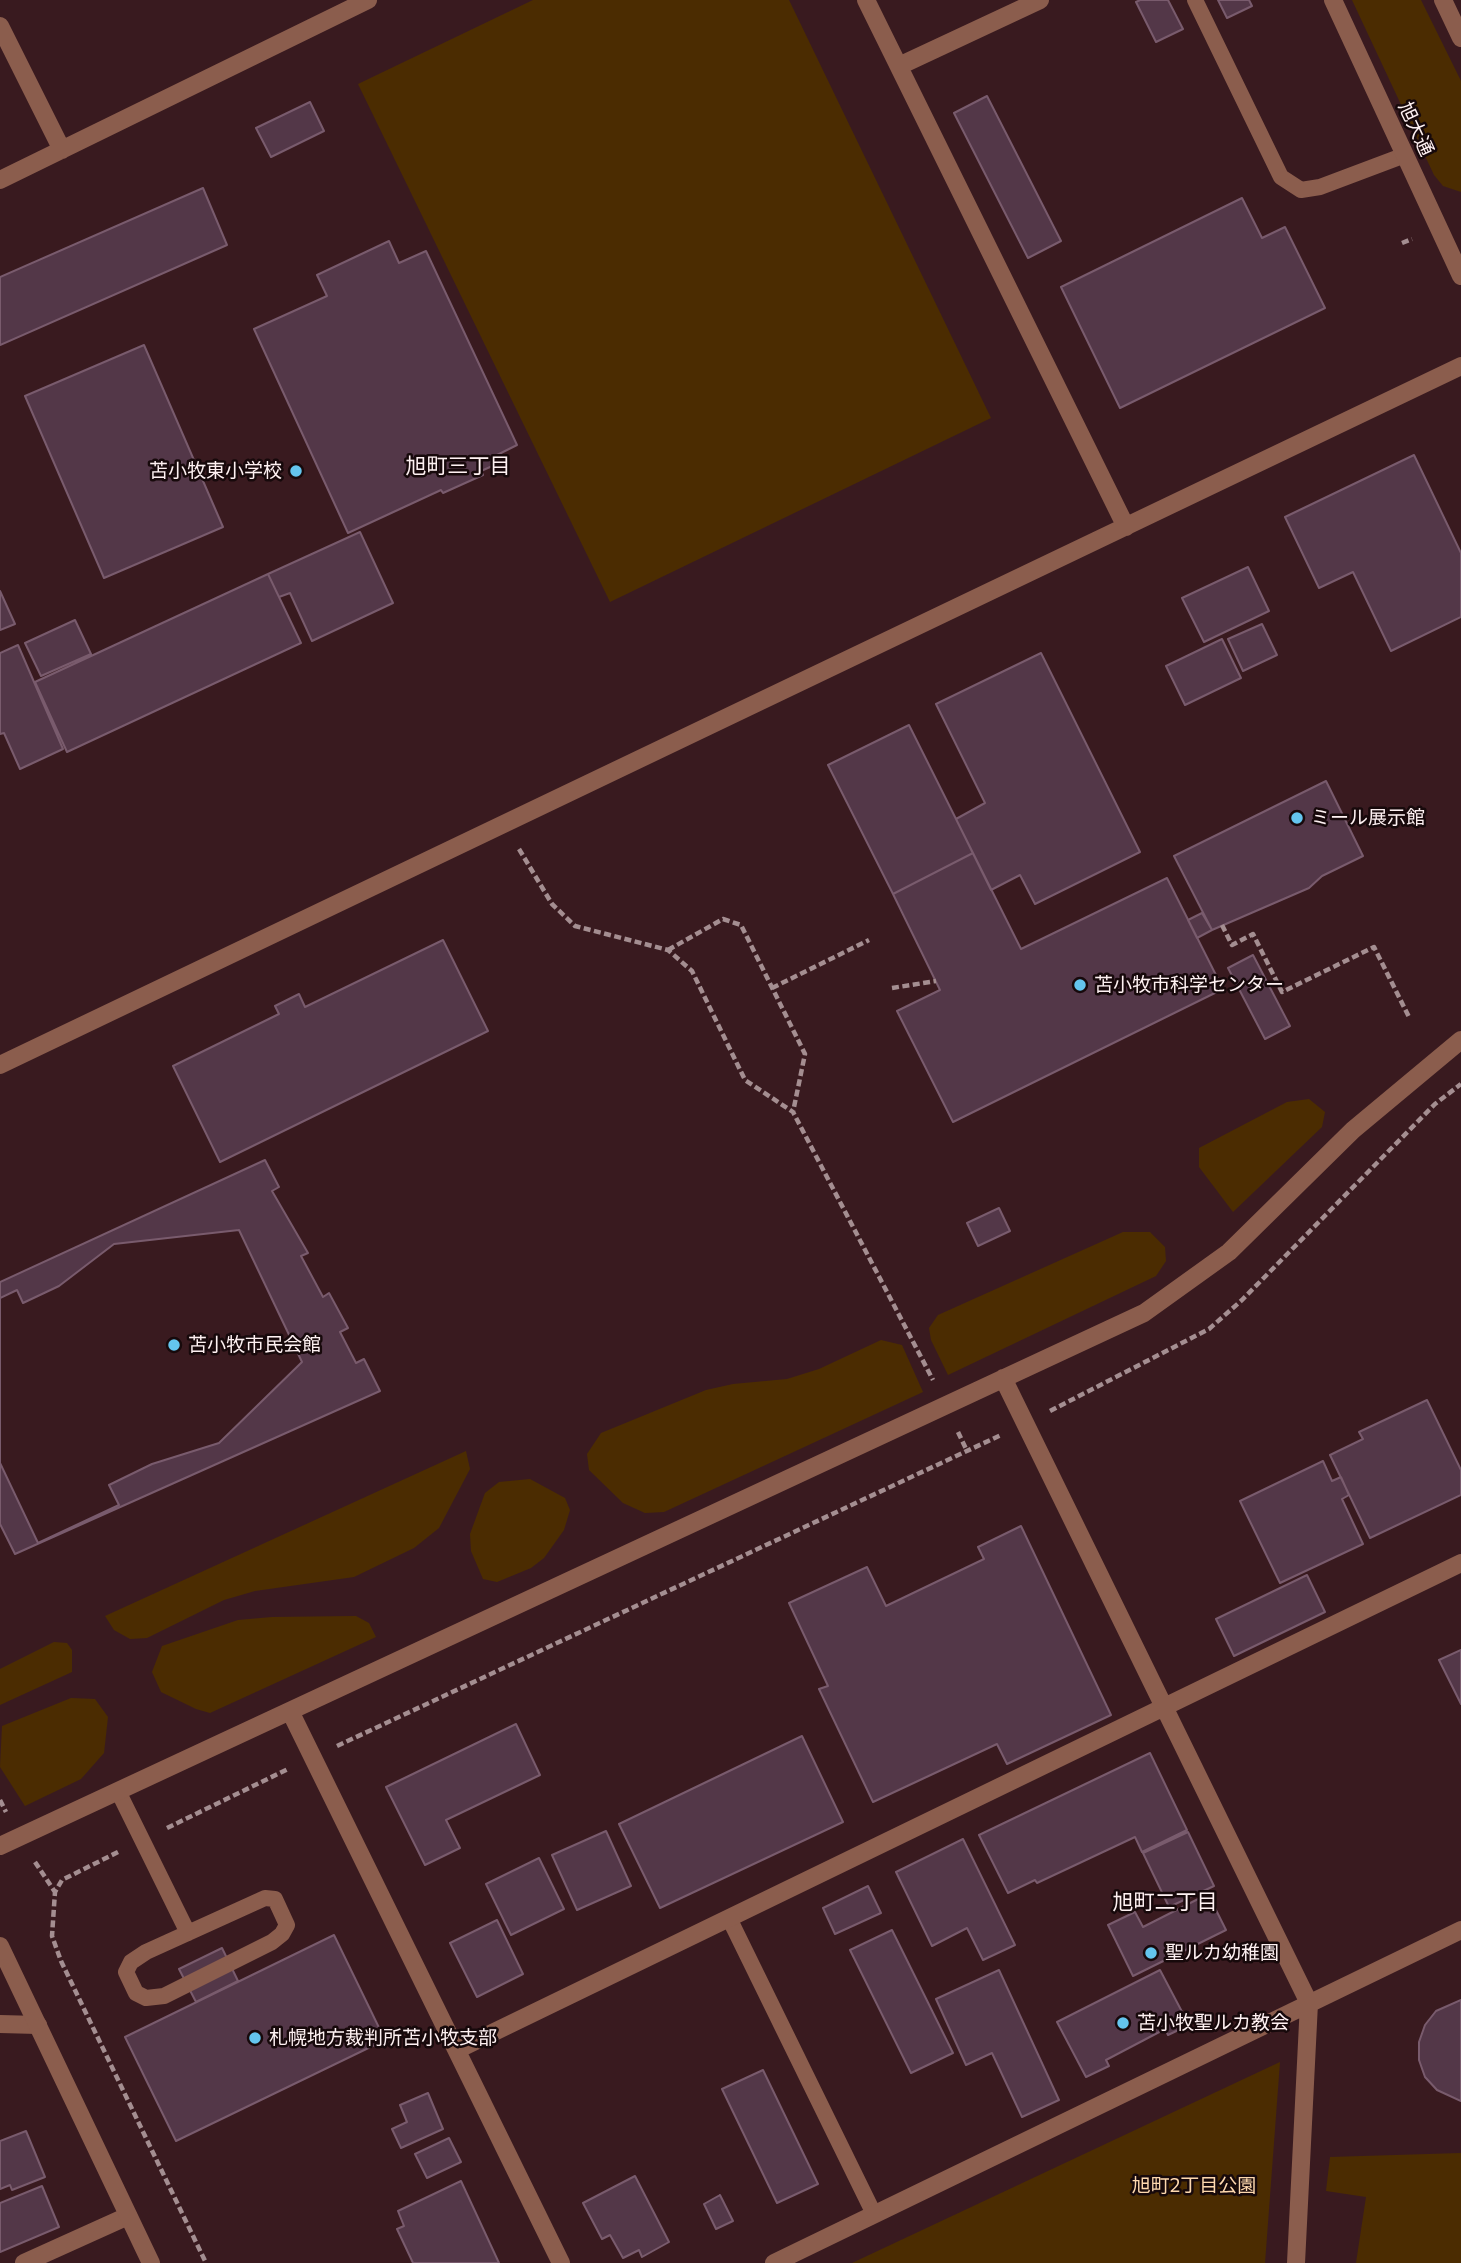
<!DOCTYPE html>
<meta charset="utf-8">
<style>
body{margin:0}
canvas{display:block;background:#391a1f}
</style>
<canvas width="1461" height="2263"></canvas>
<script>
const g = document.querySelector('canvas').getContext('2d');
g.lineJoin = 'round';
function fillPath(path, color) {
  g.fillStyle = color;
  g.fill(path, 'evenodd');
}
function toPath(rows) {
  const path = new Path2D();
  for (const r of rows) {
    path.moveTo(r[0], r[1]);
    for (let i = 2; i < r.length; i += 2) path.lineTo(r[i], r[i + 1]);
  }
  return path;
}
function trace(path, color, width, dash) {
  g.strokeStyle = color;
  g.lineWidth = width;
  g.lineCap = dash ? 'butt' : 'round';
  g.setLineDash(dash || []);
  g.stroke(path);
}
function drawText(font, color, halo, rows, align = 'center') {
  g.font = font + ' Commissioner,"Noto Sans JP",sans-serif';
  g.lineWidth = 5;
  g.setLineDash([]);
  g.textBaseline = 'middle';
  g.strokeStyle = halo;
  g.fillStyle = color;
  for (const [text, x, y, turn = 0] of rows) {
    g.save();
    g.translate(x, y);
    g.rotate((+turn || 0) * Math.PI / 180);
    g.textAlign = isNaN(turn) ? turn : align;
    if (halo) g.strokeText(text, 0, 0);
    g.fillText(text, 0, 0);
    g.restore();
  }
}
fillPath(toPath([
 [533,0,789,0,991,418,610,602,358,84],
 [1352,0,1421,0,1461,81,1461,192,1443,186,1434,175],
 [1309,1099,1325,1112,1322,1127,1233,1212,1199,1167,1199,1148,1287,1102],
 [1123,1232,1150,1232,1165,1247,1166,1261,1156,1276,948,1375,931,1340,929,1328,938,1315],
 [881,1340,902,1345,923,1392,664,1512,645,1513,623,1503,589,1470,587,1454,601,1433,706,1390,733,1384,787,1379,819,1369],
 [466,1451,470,1469,439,1528,414,1548,354,1577,255,1591,224,1600,147,1638,130,1639,114,1630,105,1616],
 [530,1479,565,1498,570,1510,564,1530,544,1558,531,1568,497,1582,483,1579,471,1551,470,1534,485,1493,499,1482],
 [356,1616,369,1623,376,1637,210,1713,196,1709,161,1692,152,1672,162,1646,238,1620,272,1617],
 [54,1642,67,1643,72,1650,72,1672,0,1705,0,1669],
 [71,1698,95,1699,108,1717,104,1753,81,1779,25,1806,0,1767,2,1726],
 [1280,2062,1265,2263,852,2263],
 [1461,2153,1461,2263,1356,2263,1366,2197,1326,2191,1330,2157]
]), '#4b2c01');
const building = toPath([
 [1140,0,1168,0,1183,29,1156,42,1136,2,1140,0],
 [1218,0,1249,0,1252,6,1227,18,1218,0],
 [987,96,1061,241,1028,258,954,113,987,96],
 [310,102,324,131,271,157,256,128,310,102],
 [203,188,227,245,0,345,0,277,203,188],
 [1242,198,1262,238,1285,227,1325,308,1120,408,1061,287,1242,198],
 [389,241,399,263,426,251,517,445,493,457,497,464,481,471,483,475,443,493,441,490,348,533,254,329,327,296,317,275,389,241],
 [144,345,223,527,104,578,25,396,144,345],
 [1414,455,1461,553,1461,617,1391,651,1353,572,1319,588,1285,517,1414,455],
 [360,532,393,603,312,641,290,593,279,597,268,574,360,532],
 [1248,567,1269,611,1204,642,1182,598,1248,567],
 [268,574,301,643,67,752,35,682,268,574],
 [0,591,15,624,0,630,0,591],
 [75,620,91,654,41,676,25,643,75,620],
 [1262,624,1277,655,1243,671,1228,639,1262,624],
 [1222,639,1241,678,1185,705,1166,666,1222,639],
 [18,645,63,749,20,769,4,733,0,734,0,653,18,645],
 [1041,653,1140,852,1035,904,1020,875,991,890,956,819,985,803,936,704,1041,653],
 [909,725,973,853,893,894,828,765,909,725],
 [1326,781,1363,856,1322,876,1309,888,1212,930,1174,856,1326,781],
 [973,853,1021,949,1167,878,1223,989,953,1122,897,1011,940,990,893,894,973,853],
 [1202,913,1212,930,1197,938,1188,920,1202,913],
 [443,940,488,1031,220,1162,173,1066,279,1014,275,1006,299,994,305,1007,443,940],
 [1253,955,1290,1026,1265,1039,1228,968,1253,955],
 [265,1160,279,1187,272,1191,308,1253,301,1256,323,1297,329,1293,348,1328,340,1332,356,1363,364,1359,380,1391,15,1554,0,1524,0,1282,265,1160],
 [999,1208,1010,1231,978,1246,967,1223,999,1208],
 [239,1230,302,1362,219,1443,152,1464,109,1485,119,1505,38,1543,0,1463,0,1298,17,1290,23,1303,59,1286,114,1244,239,1230],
 [1427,1400,1461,1470,1461,1495,1370,1538,1330,1455,1363,1439,1359,1432,1427,1400],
 [1323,1461,1332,1481,1341,1477,1349,1495,1342,1499,1363,1544,1280,1583,1240,1501,1323,1461],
 [1021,1526,1111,1715,1007,1764,997,1744,873,1802,819,1689,828,1686,789,1603,867,1567,886,1606,984,1559,978,1547,1021,1526],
 [1307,1575,1325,1612,1234,1656,1216,1619,1307,1575],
 [1461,1650,1461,1704,1439,1660,1461,1650],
 [516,1724,540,1775,446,1820,460,1848,425,1865,386,1787,516,1724],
 [802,1736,843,1822,660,1908,619,1824,802,1736],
 [1150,1753,1187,1830,1142,1852,1135,1837,1037,1883,1035,1880,1008,1893,979,1835,1150,1753],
 [606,1831,631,1886,577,1910,552,1855,606,1831],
 [1188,1832,1214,1886,1169,1907,1143,1853,1188,1832],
 [963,1839,1015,1945,983,1960,967,1928,932,1946,896,1872,963,1839],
 [539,1858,564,1909,511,1935,486,1884,539,1858],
 [868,1886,881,1913,835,1934,823,1908,868,1886],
 [1208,1894,1226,1930,1133,1976,1108,1925,1135,1912,1143,1927,1208,1894],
 [497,1920,523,1974,477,1997,450,1943,497,1920],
 [892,1930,953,2053,911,2073,850,1950,892,1930],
 [334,1935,385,2040,176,2141,125,2037,334,1935],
 [222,1948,238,1981,196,2002,179,1969,222,1948],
 [999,1970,1059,2100,1022,2117,992,2053,966,2065,936,1999,999,1970],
 [1160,1970,1189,2025,1168,2035,1165,2029,1106,2060,1109,2066,1086,2077,1057,2022,1160,1970],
 [1461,2000,1461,2101,1437,2090,1425,2077,1419,2060,1419,2042,1425,2025,1436,2011,1461,2000],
 [763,2070,818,2184,777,2203,722,2089,763,2070],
 [428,2093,443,2129,401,2148,392,2129,407,2122,400,2105,428,2093],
 [26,2131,45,2177,12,2190,10,2185,0,2189,0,2141,26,2131],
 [449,2138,461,2162,427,2178,415,2154,449,2138],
 [635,2176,669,2242,642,2257,639,2250,623,2258,610,2235,602,2239,583,2203,635,2176],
 [461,2181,499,2263,413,2263,397,2229,404,2226,398,2211,461,2181],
 [42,2186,59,2227,0,2252,0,2203,42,2186],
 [720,2195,733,2221,716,2229,704,2204,720,2195]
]);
fillPath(building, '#533748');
trace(building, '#795b6d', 2);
trace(toPath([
 [1402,243,1412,239],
 [519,849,552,904,575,926,668,950,692,971,745,1080,793,1112,933,1380],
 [1222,925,1232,945,1253,934,1282,992,1374,947,1410,1019],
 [668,950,723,919,741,925,805,1054,793,1112],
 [772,988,869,940],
 [892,988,936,981],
 [1050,1411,1209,1329,1242,1300,1435,1104,1461,1084],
 [958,1432,967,1451],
 [337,1746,1001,1435],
 [0,1800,6,1812],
 [167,1828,288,1769],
 [118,1852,62,1880,55,1892,52,1936,61,1961,206,2263],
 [35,1862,55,1892]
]), '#a48e91', 4.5, [7, 3.5]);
trace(toPath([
 [1195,0,1281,177,1301,190,1320,187,1405,155],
 [118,1791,188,1933],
 [265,1898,275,1899,287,1925,282,1934,272,1942,164,1996,146,1998,136,1993,126,1972,131,1962,146,1952,265,1898],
 [729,1918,874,2214]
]), '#8b5d4d', 16);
trace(toPath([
 [866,0,1126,527],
 [0,26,62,150],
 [899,66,1040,0],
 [0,180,368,0],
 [0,1065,1461,366],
 [1003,1378,1309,2003,1296,2263],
 [290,1711,561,2263],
 [0,1846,1144,1313,1229,1252,1353,1130,1461,1040],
 [0,2024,38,2025],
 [457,2050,1461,1563],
 [24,2263,128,2216],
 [774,2263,1461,1930]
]), '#8b5d4d', 18);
trace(toPath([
 [1333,0,1461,276],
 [1443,0,1461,38],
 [0,1946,151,2263]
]), '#8b5d4d', 18);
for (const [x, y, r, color] of [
 [296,471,7,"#64c5ee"],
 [1297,818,7,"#64c5ee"],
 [1080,985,7,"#64c5ee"],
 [174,1345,7,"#64c5ee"],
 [1151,1953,7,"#64c5ee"],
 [1123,2023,7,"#64c5ee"],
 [255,2038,7,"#64c5ee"]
]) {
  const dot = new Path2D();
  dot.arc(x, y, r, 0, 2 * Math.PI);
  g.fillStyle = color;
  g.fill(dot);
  trace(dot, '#17090b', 2.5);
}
drawText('19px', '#fef1f2', '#17090b', [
 ["旭大通",1416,129,65]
]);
drawText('19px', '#fef1f2', '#17090b', [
 ["苫小牧東小学校",282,471,"right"],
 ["ミール展示館",1311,818],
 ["苫小牧市科学センター",1094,985],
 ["苫小牧市民会館",188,1345],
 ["聖ルカ幼稚園",1165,1953],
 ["苫小牧聖ルカ教会",1137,2023],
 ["札幌地方裁判所苫小牧支部",269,2038]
], 'left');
drawText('19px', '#fed8ae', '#17090b', [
 ["旭町2丁目公園",1194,2186]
]);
drawText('21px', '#fef1f2', '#17090b', [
 ["旭町三丁目",458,466],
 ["旭町二丁目",1165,1902]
]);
</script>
